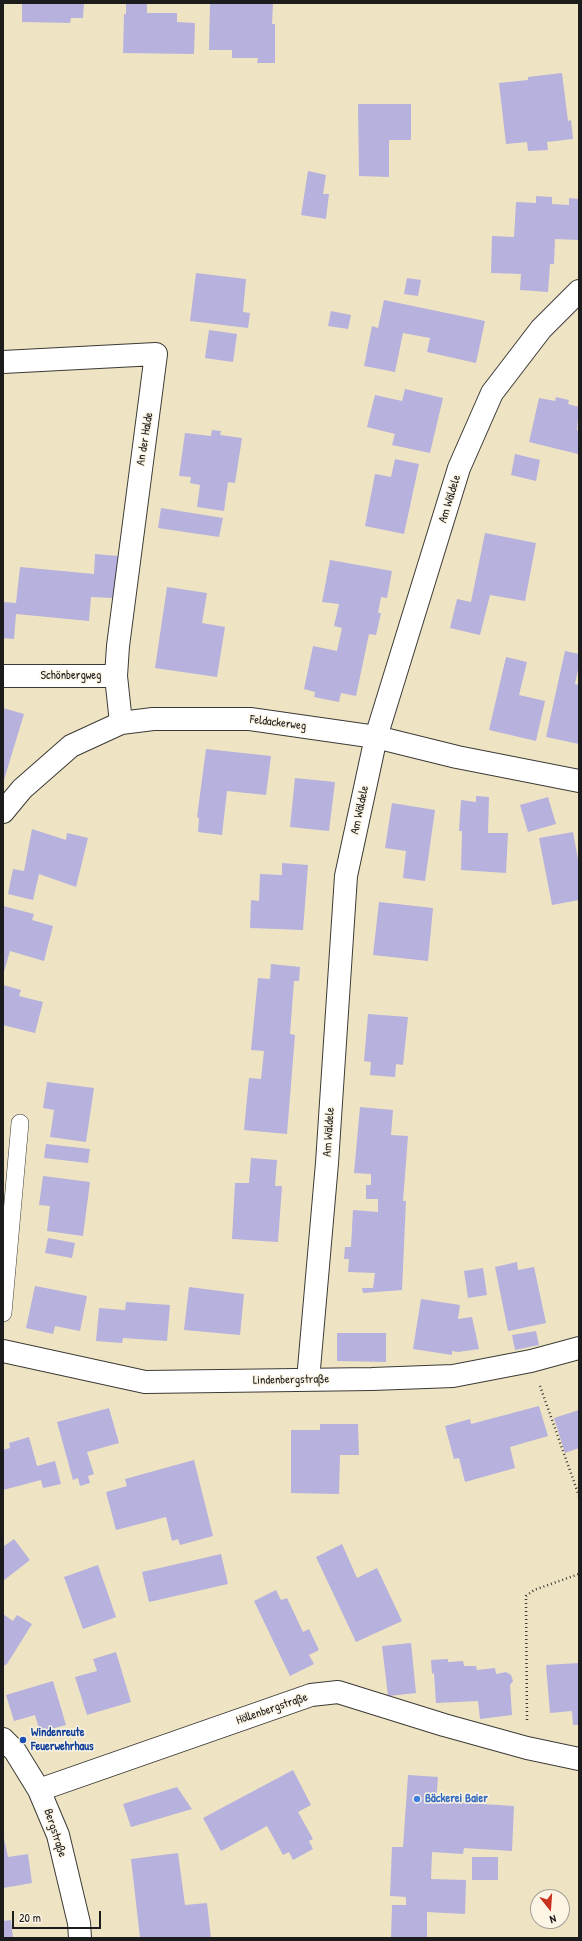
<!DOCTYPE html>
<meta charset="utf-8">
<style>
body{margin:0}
#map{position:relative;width:582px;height:1941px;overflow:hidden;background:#eee4c4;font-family:"Patrick Hand",sans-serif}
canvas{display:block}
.frame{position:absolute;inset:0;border:4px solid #1c1c1c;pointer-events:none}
.north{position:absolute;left:530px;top:1889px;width:40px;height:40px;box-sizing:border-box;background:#fcf5e5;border:1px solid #a29e95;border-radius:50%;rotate:163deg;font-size:11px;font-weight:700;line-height:16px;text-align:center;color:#1c1c1c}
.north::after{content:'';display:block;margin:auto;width:14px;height:18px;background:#c8321e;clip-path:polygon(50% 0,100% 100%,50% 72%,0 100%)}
.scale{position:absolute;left:12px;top:1911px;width:89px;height:18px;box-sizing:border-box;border:2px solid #1c1c1c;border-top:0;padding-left:5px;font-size:12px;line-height:14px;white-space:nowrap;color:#1c1c1c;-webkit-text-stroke:3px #fcf5e5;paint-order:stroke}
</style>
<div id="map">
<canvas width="582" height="1941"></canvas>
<div class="frame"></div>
<div class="north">N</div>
<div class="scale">20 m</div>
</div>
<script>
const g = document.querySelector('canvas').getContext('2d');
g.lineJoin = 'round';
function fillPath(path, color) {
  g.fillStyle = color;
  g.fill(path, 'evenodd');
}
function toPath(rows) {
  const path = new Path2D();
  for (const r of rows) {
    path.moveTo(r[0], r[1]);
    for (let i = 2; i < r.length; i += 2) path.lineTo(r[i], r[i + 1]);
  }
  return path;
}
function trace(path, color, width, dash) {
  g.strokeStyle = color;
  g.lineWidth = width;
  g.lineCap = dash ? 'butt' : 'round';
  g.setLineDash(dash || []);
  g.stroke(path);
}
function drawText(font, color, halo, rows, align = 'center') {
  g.font = font + ' "Patrick Hand",sans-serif';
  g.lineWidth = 3;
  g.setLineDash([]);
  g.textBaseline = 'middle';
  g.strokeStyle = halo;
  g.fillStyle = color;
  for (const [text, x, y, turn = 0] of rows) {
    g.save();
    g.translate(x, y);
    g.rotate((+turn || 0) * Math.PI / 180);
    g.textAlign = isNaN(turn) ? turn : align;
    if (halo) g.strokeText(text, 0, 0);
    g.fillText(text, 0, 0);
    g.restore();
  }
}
fillPath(toPath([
 [22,3,84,3,83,18,71,18,70,23,22,22],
 [126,3,147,3,147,13,177,13,177,22,195,23,194,54,123,53,124,14,126,14],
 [210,3,273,3,272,24,275,24,275,63,257,63,258,58,232,58,232,50,209,50],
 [562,73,568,121,571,120,573,139,547,142,548,150,528,151,527,142,506,144,499,83,528,80,528,77],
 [358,104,411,104,411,140,389,140,389,177,359,176],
 [308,171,326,175,323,194,329,194,326,219,301,215],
 [536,196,552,197,552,204,569,205,569,198,579,199,578,240,555,239,554,264,550,264,548,292,520,290,521,274,491,273,492,236,514,237,516,202,536,203],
 [196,273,246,279,243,312,250,313,248,328,190,321],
 [407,278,421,280,418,296,404,294],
 [384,300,485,321,476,363,427,352,430,338,403,333,395,372,364,366,372,326,378,328],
 [331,311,351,315,348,329,328,326],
 [209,330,237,334,233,362,205,358],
 [405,389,443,398,430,453,392,445,395,434,367,427,375,395,402,401],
 [556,397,569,400,568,404,579,407,577,430,579,431,578,454,529,442,539,398,555,401],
 [212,430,221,431,220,435,242,438,235,483,228,482,224,511,197,507,200,485,190,483,191,477,179,476,185,433,211,436],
 [515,454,540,460,536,481,511,475],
 [395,459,419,464,404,534,365,526,375,474,391,477],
 [161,508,223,518,219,537,158,528],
 [485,533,536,543,525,601,490,595,480,635,450,628,457,599,471,602],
 [95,554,118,556,114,598,91,597,89,621,16,614,14,639,3,638,3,602,16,603,20,567,94,574],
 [330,560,392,571,387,598,381,597,378,613,381,613,376,635,369,634,356,696,341,693,339,702,314,697,315,692,304,689,313,646,337,651,342,628,334,626,339,604,322,602],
 [167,587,207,593,202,623,225,627,217,677,155,668],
 [565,651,579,654,579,665,575,684,579,685,579,744,546,737],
 [506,657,527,662,519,695,545,701,536,741,489,730],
 [3,708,24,714,3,783],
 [206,749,271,756,266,795,227,791,222,835,198,832,199,818,197,817],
 [295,778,335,782,329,831,290,827],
 [476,796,489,797,488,833,508,833,506,873,461,870,462,831,459,831,461,800,476,802],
 [548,797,556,824,528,832,520,805],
 [392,803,435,810,425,881,403,878,406,851,385,848],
 [32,829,66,840,67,833,88,838,76,887,39,874,33,900,8,894,13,869,24,871],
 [573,832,579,865,579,900,552,905,539,838],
 [282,863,308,865,303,930,250,928,251,900,259,901,260,874,282,875],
 [379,902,433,908,428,961,373,955],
 [3,906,34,914,32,920,53,926,44,961,10,951,3,975],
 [271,964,300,967,299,981,294,981,290,1034,295,1035,287,1134,244,1130,249,1078,261,1079,264,1051,251,1050,258,978,270,979],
 [3,985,21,990,19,996,43,1002,35,1033,3,1025],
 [368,1014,408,1017,403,1065,396,1064,395,1077,370,1075,371,1062,364,1061],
 [47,1082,94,1088,86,1142,50,1137,54,1110,43,1108],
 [360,1107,393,1110,391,1135,408,1136,403,1201,406,1201,402,1290,363,1293,362,1288,373,1288,375,1273,348,1272,349,1259,344,1259,345,1247,351,1247,353,1210,378,1212,378,1199,366,1199,366,1185,371,1185,371,1174,354,1173],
 [46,1144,90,1149,88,1163,44,1158],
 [251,1158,277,1160,275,1186,282,1186,278,1242,232,1239,235,1183,249,1183],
 [43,1176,90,1182,83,1236,47,1231,50,1206,39,1205],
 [48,1238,75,1243,72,1258,45,1253],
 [517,1262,518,1270,534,1267,546,1323,508,1331,495,1267],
 [483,1268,487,1295,468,1298,464,1271],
 [35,1286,87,1296,80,1331,55,1326,53,1334,26,1328],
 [189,1287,244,1294,240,1335,184,1330],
 [421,1299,460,1305,458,1319,472,1317,479,1349,458,1352,452,1351,452,1355,413,1349],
 [126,1302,170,1305,167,1341,123,1338,122,1343,96,1341,99,1308,125,1310],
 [536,1331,539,1345,515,1350,512,1335],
 [337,1333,386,1333,386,1362,337,1361],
 [539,1406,548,1436,510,1447,515,1468,465,1482,459,1458,454,1459,445,1426,470,1419,471,1424],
 [109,1408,119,1443,87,1452,94,1474,88,1476,90,1483,80,1486,78,1478,73,1480,57,1422],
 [579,1410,579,1448,565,1453,554,1418],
 [320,1424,358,1424,359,1455,340,1455,339,1494,291,1493,291,1430,320,1430],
 [29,1437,37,1466,55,1461,61,1484,43,1488,41,1480,3,1490,3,1450,10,1448,9,1443],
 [194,1460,213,1536,180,1545,178,1539,172,1541,166,1517,116,1530,106,1492,127,1486,125,1479],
 [14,1539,30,1560,3,1581,3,1545,4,1546],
 [342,1544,357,1578,377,1568,402,1621,356,1642,316,1557],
 [221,1554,228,1584,149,1602,142,1572],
 [98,1565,116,1617,83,1629,64,1577],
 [276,1590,281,1600,287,1598,303,1632,309,1629,319,1650,309,1655,314,1664,290,1676,254,1601],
 [3,1614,13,1621,17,1615,32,1624,7,1664,3,1666],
 [411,1643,416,1693,388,1696,382,1646],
 [116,1652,131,1702,87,1715,75,1677,97,1671,93,1659],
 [448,1659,448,1662,463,1661,464,1666,476,1666,477,1670,495,1668,496,1674,506,1672,511,1675,513,1681,510,1685,512,1715,480,1719,478,1701,436,1703,434,1673,432,1674,431,1660],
 [579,1663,579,1725,573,1725,572,1711,550,1713,546,1665],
 [53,1681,66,1725,40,1732,35,1715,14,1721,6,1695],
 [293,1770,311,1805,298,1812,313,1839,309,1841,313,1849,293,1860,289,1852,283,1855,267,1826,221,1851,203,1818],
 [408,1775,438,1777,436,1801,514,1806,512,1851,464,1848,463,1854,432,1852,431,1879,466,1880,465,1914,427,1912,427,1938,391,1938,392,1905,406,1905,406,1897,390,1896,392,1847,403,1847],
 [177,1787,192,1809,131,1827,123,1804],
 [3,1834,8,1857,28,1854,32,1883,3,1888],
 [178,1853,185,1905,207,1903,211,1938,140,1938,131,1859],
 [472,1857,498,1857,498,1880,472,1880],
 [11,1920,13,1938,3,1938,3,1921]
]), '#b6b1dd');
const lane = toPath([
 [3,1313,20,1123]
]);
const street = toPath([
 [3,362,156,354,118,646,116,676],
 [3,676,116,676,121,723],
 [3,812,22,789,71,746,121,723,153,719,250,719,376,737,457,757,579,781],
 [3,1351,145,1382,372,1379,453,1376,531,1361,579,1348],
 [308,1380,327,1163,346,876,376,737,459,468,492,393,541,329,579,291],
 [3,1739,15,1751,39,1790,58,1835,79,1923,80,1938],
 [39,1790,311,1695,338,1692,444,1725,527,1748,579,1759]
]);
trace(lane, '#3c3a35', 18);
trace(street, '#3c3a35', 24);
trace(toPath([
 [540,1386,579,1496],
 [527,1720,526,1596,534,1590,579,1574]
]), '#3c3a35', 2.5, [1, 3]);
trace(lane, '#fff', 17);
trace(street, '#fff', 22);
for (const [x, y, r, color] of [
 [23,1740,4,"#1a4fb4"],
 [417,1799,4,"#3f7fe0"]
]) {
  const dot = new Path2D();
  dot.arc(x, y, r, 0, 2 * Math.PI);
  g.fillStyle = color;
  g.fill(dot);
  trace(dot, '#fcf5e5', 1.5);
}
drawText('12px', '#1c1c1c', '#fcf5e5', [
 ["An der Halde",145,439,-81],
 ["Am Wäldele",450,499,-73],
 ["Schönbergweg",71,676],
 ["Feldackerweg",278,723,7],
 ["Am Wäldele",360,810,-78],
 ["Am Wäldele",329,1132,-86],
 ["Lindenbergstraße",291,1380,-1],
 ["Höllenbergstraße",272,1709,-19],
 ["Bergstraße",55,1833,72]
]);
drawText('bold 12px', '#164399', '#fcf5e5', [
 ["Windenreute",31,1733],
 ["Feuerwehrhaus",31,1747]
], 'left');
drawText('bold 12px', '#366cbe', '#fcf5e5', [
 ["Bäckerei Baier",425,1799]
], 'left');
</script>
